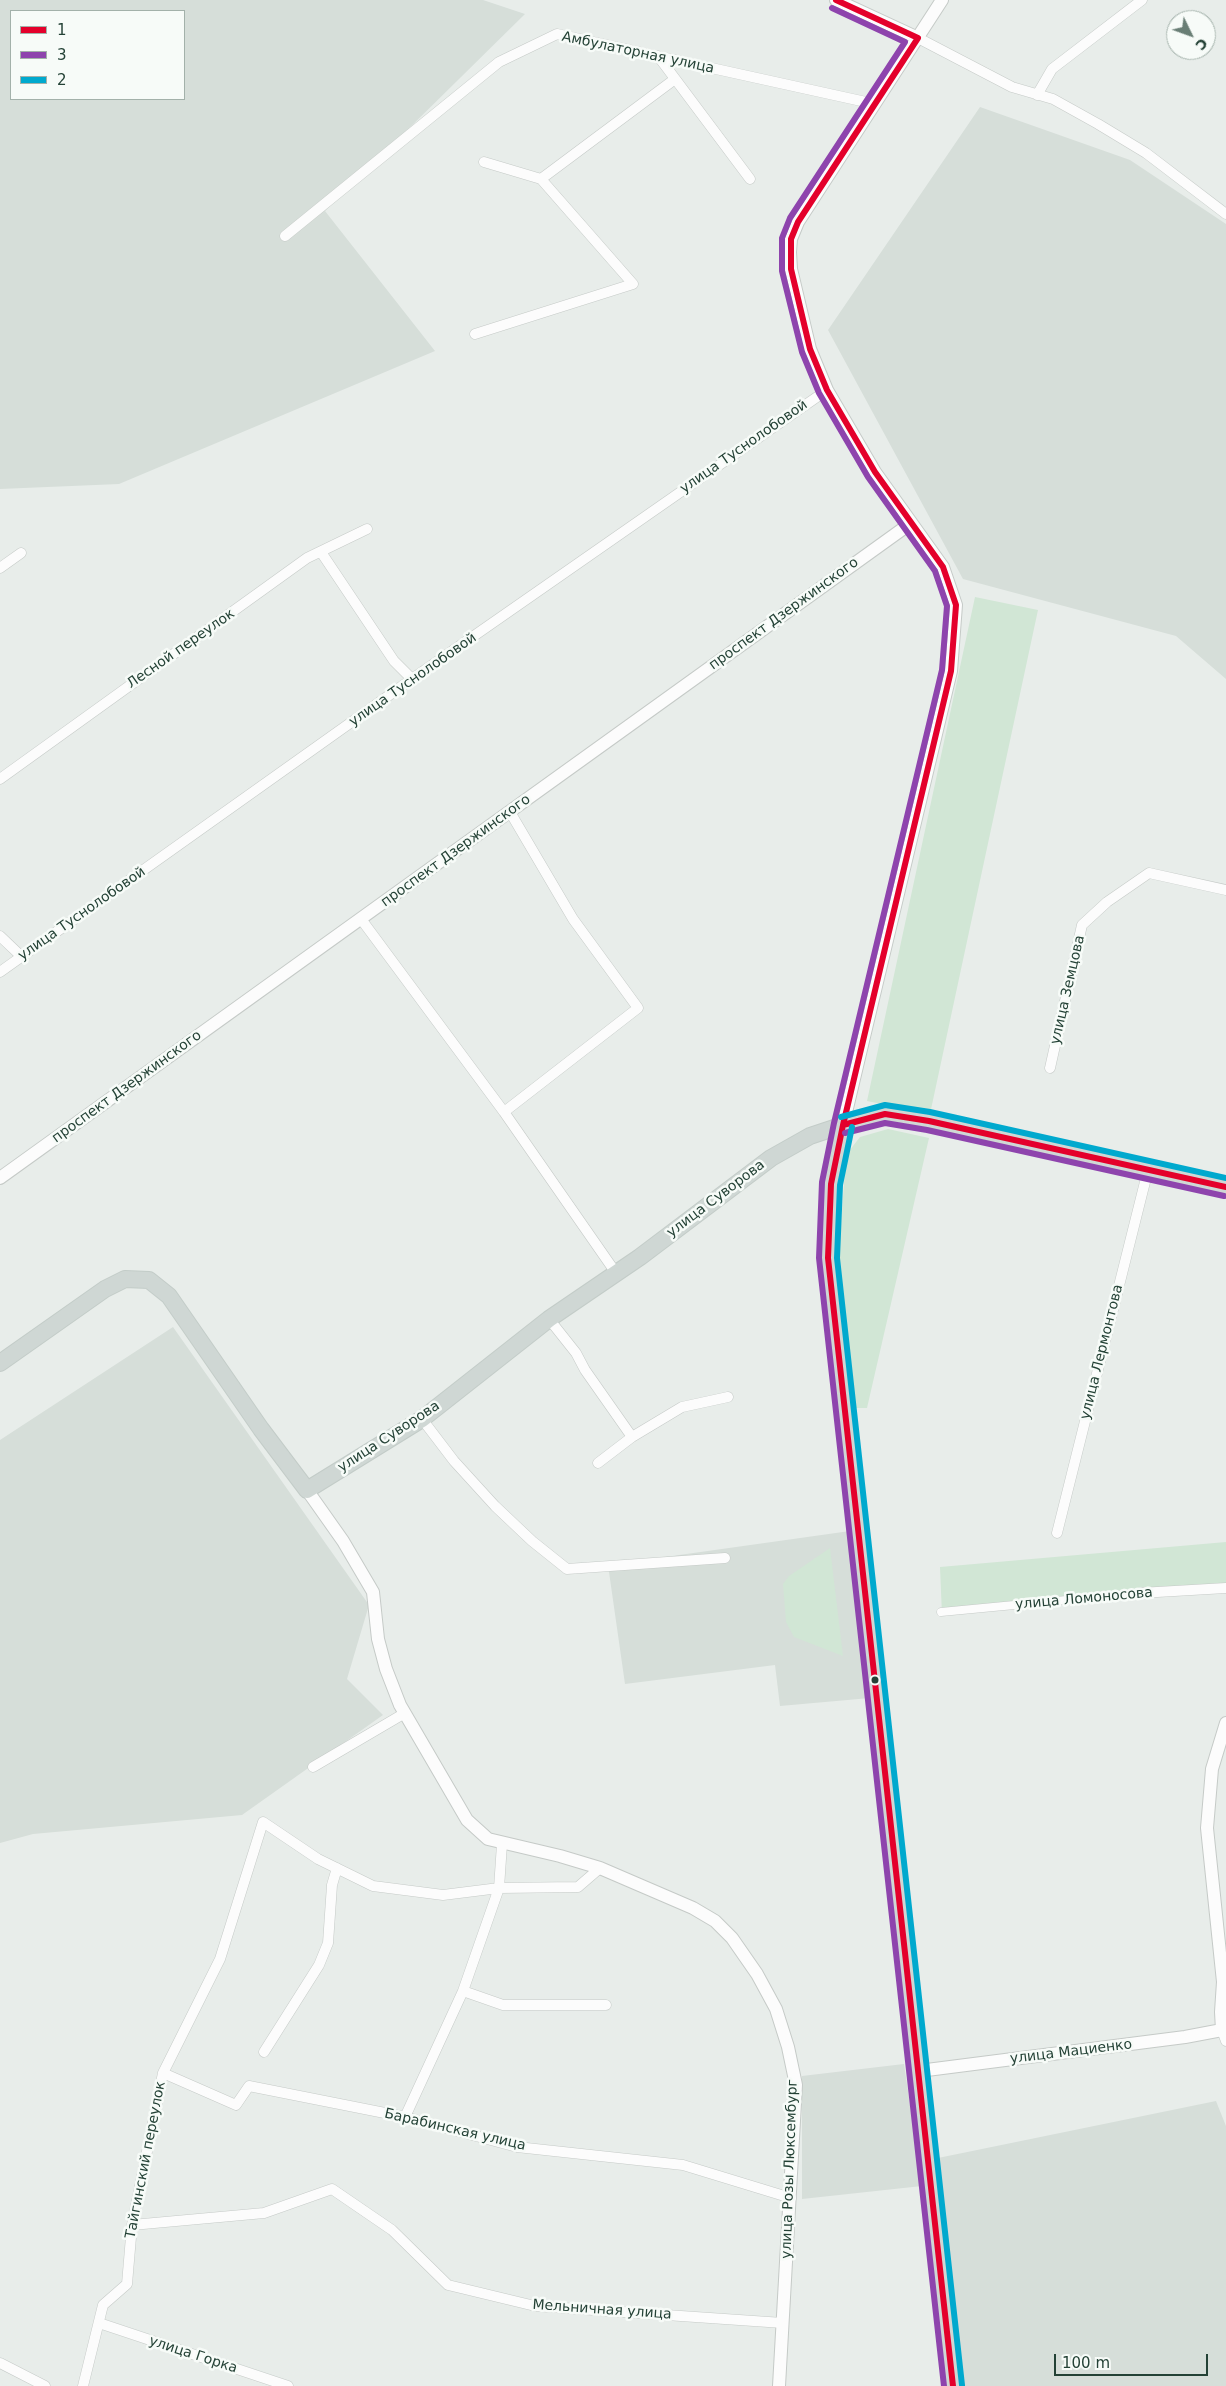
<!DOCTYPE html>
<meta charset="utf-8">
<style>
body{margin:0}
#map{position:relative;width:1226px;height:2386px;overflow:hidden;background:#e8edea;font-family:"DejaVu Sans",sans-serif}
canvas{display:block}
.legend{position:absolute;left:10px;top:10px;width:175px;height:90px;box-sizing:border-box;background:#f7fbf8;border:1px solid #a3b1aa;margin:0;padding:6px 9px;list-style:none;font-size:15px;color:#244236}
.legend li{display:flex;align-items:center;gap:10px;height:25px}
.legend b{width:25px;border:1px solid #a3b1aa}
.north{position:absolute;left:1166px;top:10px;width:50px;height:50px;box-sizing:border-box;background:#f7fbf8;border:1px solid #a3b1aa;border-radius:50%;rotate:132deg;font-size:14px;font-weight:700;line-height:20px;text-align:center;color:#244236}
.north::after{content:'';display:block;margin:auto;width:18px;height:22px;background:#697e75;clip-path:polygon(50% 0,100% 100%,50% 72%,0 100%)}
.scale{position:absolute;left:1054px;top:2354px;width:154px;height:22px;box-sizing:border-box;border:2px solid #244236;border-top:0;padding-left:6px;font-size:15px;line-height:18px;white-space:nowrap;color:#244236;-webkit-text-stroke:4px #f7fbf8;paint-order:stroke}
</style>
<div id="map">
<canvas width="1226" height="2386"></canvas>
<ul class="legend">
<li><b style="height:6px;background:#e4002b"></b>1</li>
<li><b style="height:6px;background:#8e44ad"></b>3</li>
<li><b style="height:6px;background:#00a9ce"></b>2</li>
</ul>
<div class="north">С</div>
<div class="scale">100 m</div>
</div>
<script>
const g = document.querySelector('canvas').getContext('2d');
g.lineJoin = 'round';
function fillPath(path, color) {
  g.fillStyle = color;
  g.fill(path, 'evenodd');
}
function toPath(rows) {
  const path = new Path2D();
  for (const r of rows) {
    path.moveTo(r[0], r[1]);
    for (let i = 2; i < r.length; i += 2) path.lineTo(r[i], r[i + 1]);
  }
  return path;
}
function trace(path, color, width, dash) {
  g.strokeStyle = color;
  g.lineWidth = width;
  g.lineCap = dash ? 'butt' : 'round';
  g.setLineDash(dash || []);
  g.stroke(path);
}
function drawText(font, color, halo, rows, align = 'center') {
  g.font = font + ' "DejaVu Sans",sans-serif';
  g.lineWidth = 5;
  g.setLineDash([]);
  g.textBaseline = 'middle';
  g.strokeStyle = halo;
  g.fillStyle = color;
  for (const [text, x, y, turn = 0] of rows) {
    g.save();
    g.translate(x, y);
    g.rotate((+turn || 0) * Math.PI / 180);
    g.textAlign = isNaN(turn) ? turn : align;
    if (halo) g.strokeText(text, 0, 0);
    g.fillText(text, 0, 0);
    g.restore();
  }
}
fillPath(toPath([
 [0,0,483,0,525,14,325,211,435,351,119,484,0,489],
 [11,11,184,11,184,99,11,99],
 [980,107,1130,160,1226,224,1226,679,1176,636,963,579,828,330],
 [173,1327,369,1605,347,1679,383,1715,242,1815,33,1834,0,1843,0,1440],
 [850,1531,870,1698,780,1706,775,1665,625,1684,608,1565],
 [904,2064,922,2186,802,2199,802,2076],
 [1216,2101,1226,2126,1226,2386,963,2386,938,2158]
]), '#d6ded9');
fillPath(toPath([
 [975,597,1038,610,930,1114,867,1101],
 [888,1129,929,1138,867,1408,855,1408,838,1266,846,1155,860,1137],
 [1226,1542,1226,1590,942,1615,940,1567],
 [830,1548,843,1656,794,1637,786,1622,783,1584,789,1576]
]), '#d1e6d5');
const pedestrian = toPath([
 [941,1612,1140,1593]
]);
const minor = toPath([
 [918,38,1012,87,1053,99,1098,124,1146,153,1226,214],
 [658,56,750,179],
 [1037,95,1052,69,1142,0],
 [484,162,541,179,675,79],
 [285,236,499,62,557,34,875,104],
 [475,334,633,284,541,179],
 [321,552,394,661,412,679],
 [0,568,21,553],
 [0,779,307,558,367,529],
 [361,919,504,1112,616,1273],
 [0,936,22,957],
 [0,972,412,679,827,390],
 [1050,1068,1082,925,1107,902,1149,873,1226,890],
 [504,1112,638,1008,573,919,510,812],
 [549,1319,576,1353,585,1370,632,1437],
 [422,1419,454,1461,495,1506,532,1541,567,1569,725,1558],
 [598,1463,632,1437,682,1407,728,1397],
 [1057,1533,1148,1170],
 [1140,1593,1226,1588],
 [313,1767,405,1713],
 [463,1991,503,2005,606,2005],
 [1222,2030,1226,2041],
 [264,2052,319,1965,328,1943,332,1885,337,1868],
 [163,2073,236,2105,249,2086,405,2117,517,2147,683,2165,791,2198],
 [405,2117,463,1991,499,1888,502,1844],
 [132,2225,264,2213,332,2189,392,2230,448,2285,535,2306,783,2323],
 [99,2323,288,2386],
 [0,2363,45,2386],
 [83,2386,103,2305,127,2284,132,2225,163,2073,220,1959,263,1822,318,1859,373,1886,443,1895,499,1888,578,1887,600,1868]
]);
const tertiary = toPath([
 [836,0,918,38],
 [843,1125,951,671,956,605,943,567,875,472,827,390,810,349,791,269,790,252,791,239,798,222,942,0],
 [0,1178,911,523],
 [307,1490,343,1541,373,1592,378,1639,386,1669,400,1705,467,1820,488,1839,560,1856,600,1868,693,1908,715,1921,732,1938,757,1974,776,2009,788,2047,796,2085,779,2386],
 [919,2071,1185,2037,1222,2030,1221,2012,1223,1982,1207,1828,1212,1769,1226,1723]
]);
const primary = toPath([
 [843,1125,831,1184,828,1258,844,1415,855,1495,953,2386],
 [0,1363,105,1289,125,1279,149,1280,169,1296,261,1429,307,1490,422,1419,549,1319,640,1257,771,1158,810,1136,843,1125,885,1114,929,1121,1226,1187]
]);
trace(pedestrian, '#c5cac7', 9);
trace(minor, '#c5cac7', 11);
trace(tertiary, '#c5cac7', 14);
trace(primary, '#c3ccc8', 18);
trace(pedestrian, '#fcfcfc', 8);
trace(minor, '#fcfcfc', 10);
trace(tertiary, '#fcfcfc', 12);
trace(primary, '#cfd7d4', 16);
trace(toPath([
 [836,0,918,38,798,222,791,239,791,269,810,349,827,390,875,472,943,567,956,605,951,671,843,1125,831,1184,828,1258,953,2386],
 [843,1125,885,1114,929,1121,1226,1187]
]), '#e4002b', 6);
trace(toPath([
 [832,8,905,42,790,218,782,238,782,271,802,352,819,393,868,477,935,571,947,606,942,670,834,1123,822,1182,819,1258,944,2386],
 [845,1133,885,1123,927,1130,1224,1196]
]), '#8e44ad', 6);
trace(toPath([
 [841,1117,885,1105,930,1112,1226,1178],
 [852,1127,840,1185,837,1258,962,2385]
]), '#00a9ce', 6);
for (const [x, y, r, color] of [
 [875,1680,4.5,"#244236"]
]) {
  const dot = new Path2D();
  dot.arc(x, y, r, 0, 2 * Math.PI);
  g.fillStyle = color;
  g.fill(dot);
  trace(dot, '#f7fbf8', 2);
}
drawText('14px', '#244236', '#f7fbf8', [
 ["Амбулаторная улица",638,53,12],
 ["улица Туснолобовой",744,447,-35],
 ["проспект Дзержинского",784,614,-36],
 ["Лесной переулок",181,649,-35],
 ["улица Туснолобовой",413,680,-35],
 ["проспект Дзержинского",456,851,-36],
 ["улица Туснолобовой",82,914,-35],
 ["улица Земцова",1068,990,-77],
 ["проспект Дзержинского",127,1087,-36],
 ["улица Суворова",716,1199,-37],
 ["улица Лермонтова",1102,1352,-76],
 ["улица Суворова",389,1437,-33],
 ["улица Ломоносова",1084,1599,-5],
 ["улица Мациенко",1071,2052,-7],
 ["Барабинская улица",455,2130,13],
 ["Тайгинский переулок",146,2160,-79],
 ["улица Розы Люксембург",790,2169,-88],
 ["Мельничная улица",602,2310,4],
 ["улица Горка",193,2355,18]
]);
</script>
